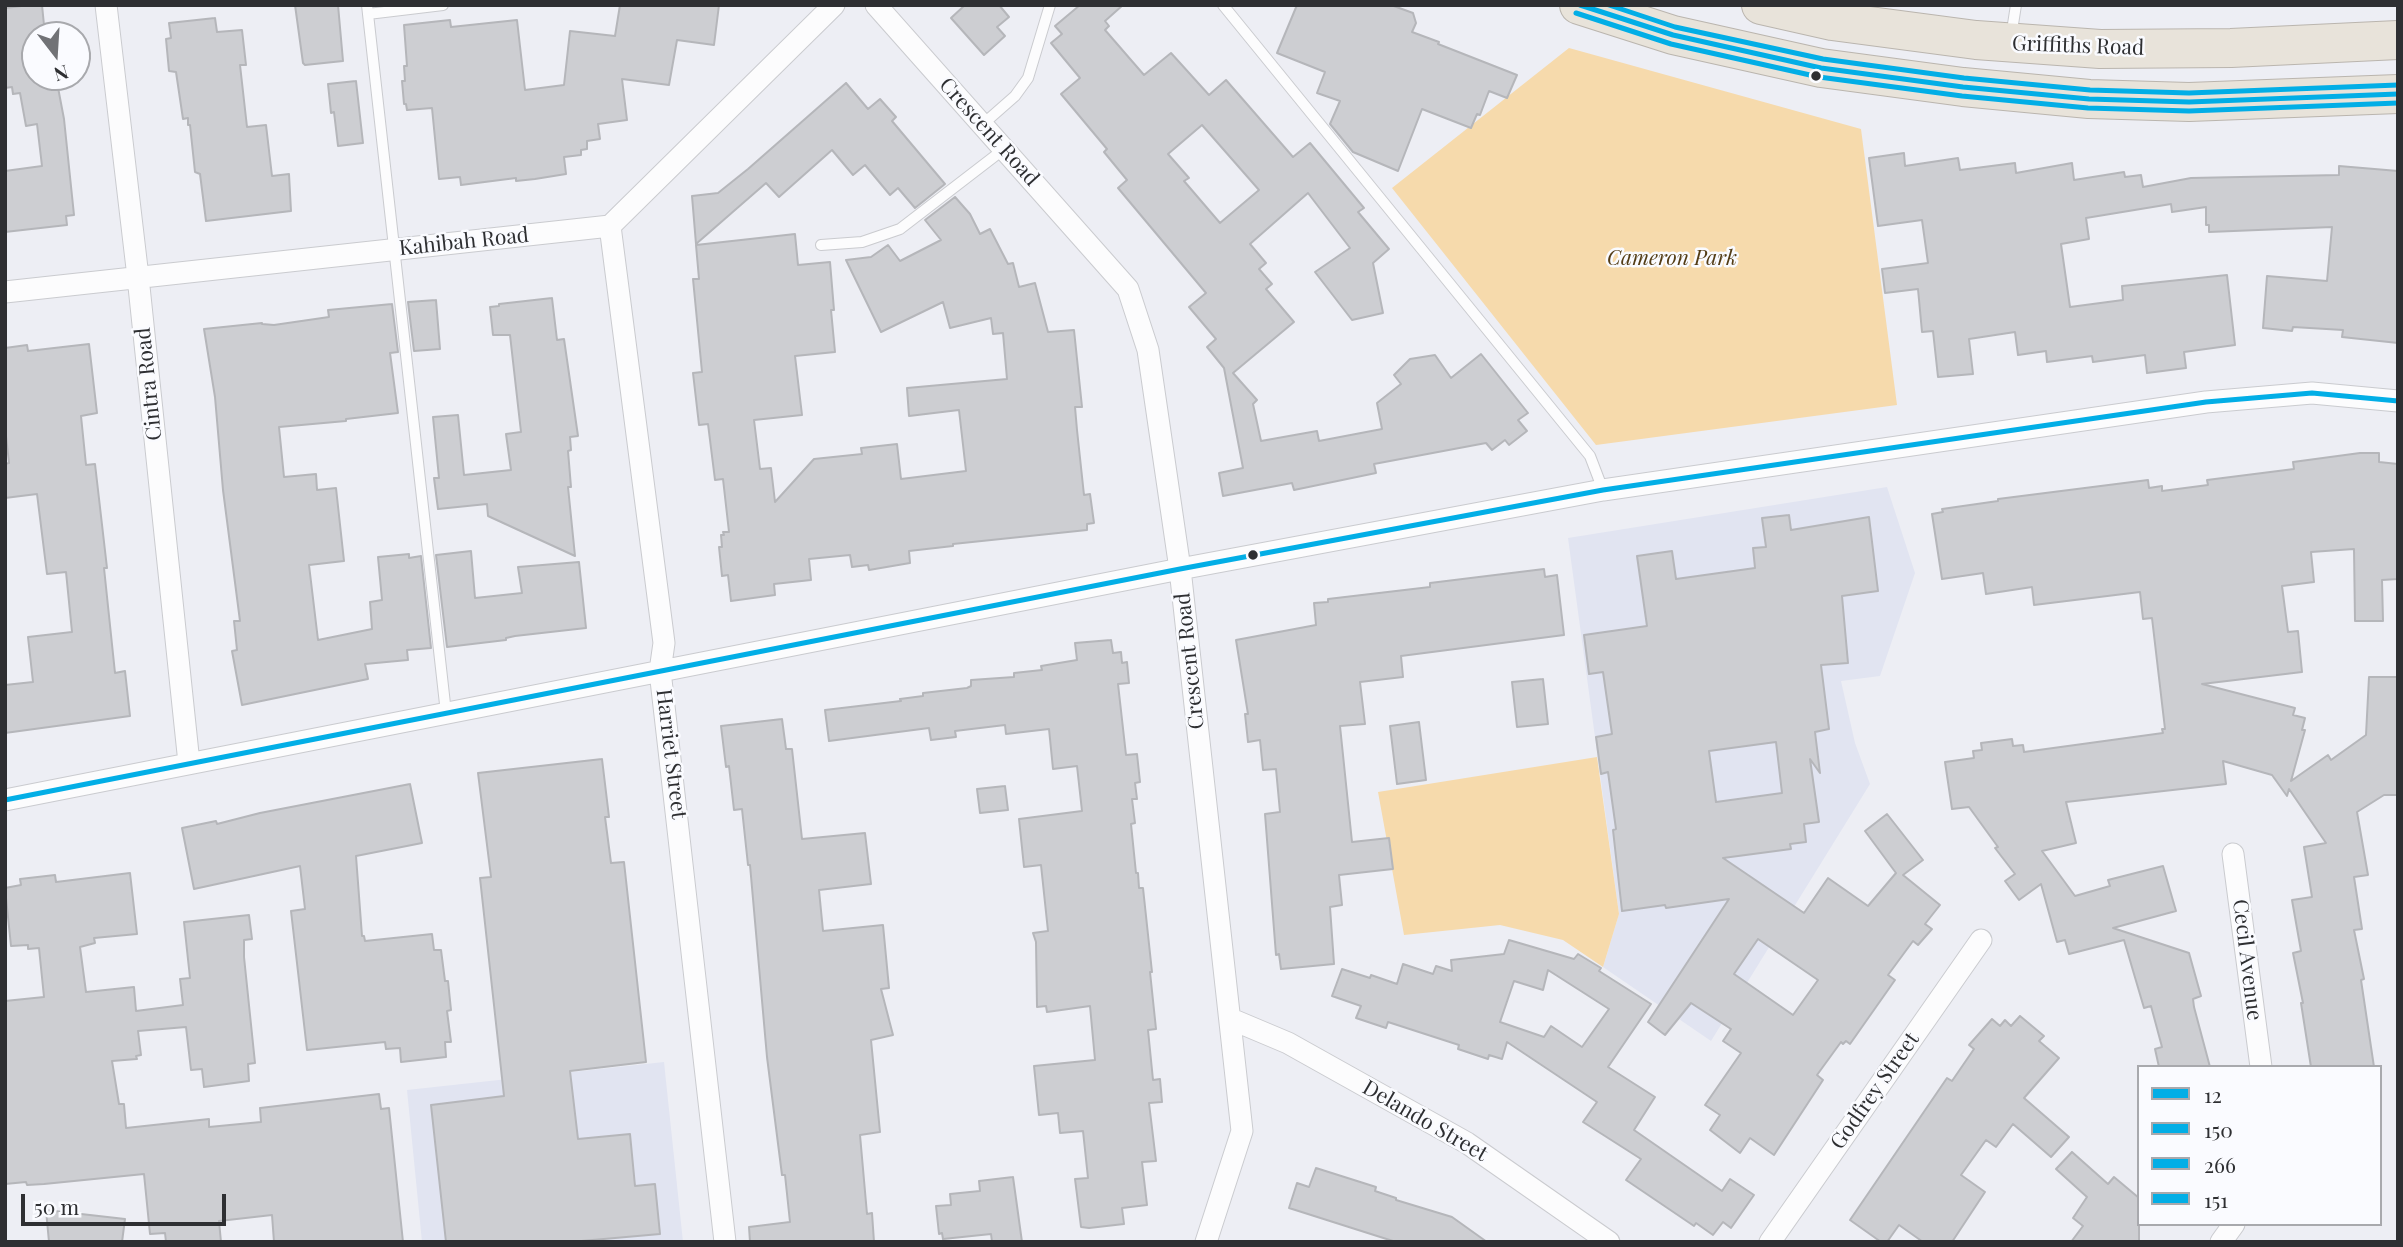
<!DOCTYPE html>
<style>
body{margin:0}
#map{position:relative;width:2403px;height:1247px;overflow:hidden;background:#edeef4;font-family:"Playfair Display",serif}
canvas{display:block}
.frame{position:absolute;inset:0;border:7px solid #2e2f32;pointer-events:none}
.legend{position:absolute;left:2137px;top:1065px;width:245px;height:161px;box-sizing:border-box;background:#fafbff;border:2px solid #a8a9ad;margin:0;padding:9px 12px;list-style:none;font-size:21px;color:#2e2f32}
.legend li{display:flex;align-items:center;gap:14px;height:35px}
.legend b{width:35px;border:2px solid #a8a9ad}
.north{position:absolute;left:21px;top:21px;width:70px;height:70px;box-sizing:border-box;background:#fafbff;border:2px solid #a8a9ad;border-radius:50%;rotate:163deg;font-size:19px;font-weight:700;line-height:28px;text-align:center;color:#2e2f32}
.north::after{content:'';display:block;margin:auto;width:24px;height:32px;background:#717276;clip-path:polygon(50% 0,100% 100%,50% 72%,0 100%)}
.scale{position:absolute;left:21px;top:1194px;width:205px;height:32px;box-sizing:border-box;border:4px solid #2e2f32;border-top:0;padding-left:9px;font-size:21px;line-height:24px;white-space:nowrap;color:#2e2f32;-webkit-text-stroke:5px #fafbff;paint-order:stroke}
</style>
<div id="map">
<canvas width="2403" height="1247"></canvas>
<div class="frame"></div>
<ul class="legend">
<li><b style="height:9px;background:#02aee6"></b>12</li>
<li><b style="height:9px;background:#02aee6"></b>150</li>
<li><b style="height:9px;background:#02aee6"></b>266</li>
<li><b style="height:9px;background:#02aee6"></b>151</li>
</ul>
<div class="north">N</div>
<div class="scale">50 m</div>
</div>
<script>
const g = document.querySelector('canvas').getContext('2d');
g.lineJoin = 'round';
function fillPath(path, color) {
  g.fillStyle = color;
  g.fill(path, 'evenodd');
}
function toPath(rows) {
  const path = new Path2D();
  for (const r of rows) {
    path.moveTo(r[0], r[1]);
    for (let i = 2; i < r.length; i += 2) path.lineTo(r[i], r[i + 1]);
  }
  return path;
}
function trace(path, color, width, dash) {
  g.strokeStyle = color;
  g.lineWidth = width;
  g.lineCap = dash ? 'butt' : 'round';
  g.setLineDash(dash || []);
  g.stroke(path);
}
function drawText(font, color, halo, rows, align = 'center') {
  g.font = font + ' "Playfair Display",serif';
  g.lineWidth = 5;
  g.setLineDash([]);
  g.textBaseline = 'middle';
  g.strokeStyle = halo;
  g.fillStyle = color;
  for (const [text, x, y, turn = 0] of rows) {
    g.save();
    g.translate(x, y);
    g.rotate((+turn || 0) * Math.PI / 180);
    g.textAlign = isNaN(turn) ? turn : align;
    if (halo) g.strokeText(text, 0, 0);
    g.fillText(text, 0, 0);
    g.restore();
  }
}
fillPath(toPath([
 [1887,487,1915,573,1880,676,1841,681,1855,743,1870,784,1711,1041,1603,967,1619,914,1568,538],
 [664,1062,683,1242,422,1242,407,1090]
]), '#e1e4f1');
fillPath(toPath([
 [1569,48,1861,129,1897,405,1596,445,1392,188],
 [1597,757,1619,914,1603,967,1563,940,1500,925,1404,935,1378,792]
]), '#f6daac');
const building = toPath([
 [30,5,42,5,45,35,35,35,35,77,56,77,64,119,74,215,66,216,67,225,5,232,5,171,42,166,37,124,26,126,20,93,13,94,12,87,5,88,5,8,30,5],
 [295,5,338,5,343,61,305,65,303,63,295,5],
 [620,5,719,5,714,45,677,40,669,85,622,79,627,120,598,124,600,139,587,141,587,149,581,150,581,155,564,157,566,174,535,179,516,181,516,178,461,185,460,177,439,179,432,108,407,110,406,104,404,104,402,81,405,81,404,66,407,66,404,25,450,20,451,27,517,20,525,90,564,85,570,31,615,36,620,5],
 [965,5,999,5,1009,17,997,27,1005,36,984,55,951,18,965,5],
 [1080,5,1123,5,1105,21,1109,26,1105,30,1144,75,1171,53,1209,95,1226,80,1293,157,1310,143,1364,208,1358,212,1389,249,1373,263,1383,313,1352,320,1315,272,1350,248,1308,193,1250,244,1266,263,1259,269,1272,284,1266,289,1294,322,1233,373,1257,400,1253,404,1261,441,1317,431,1319,441,1382,429,1377,403,1401,384,1394,375,1410,359,1435,355,1451,378,1481,354,1528,413,1518,420,1527,431,1509,445,1505,440,1492,450,1486,443,1374,464,1376,473,1294,490,1292,483,1223,496,1219,473,1243,468,1224,368,1207,347,1216,339,1189,307,1206,293,1118,188,1127,180,1104,152,1107,149,1061,94,1080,78,1051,43,1062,34,1055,26,1080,5],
 [1202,125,1259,190,1220,223,1184,181,1189,178,1168,154,1202,125],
 [1297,5,1391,5,1413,13,1416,23,1412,32,1439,42,1438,44,1517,75,1507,98,1489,91,1480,115,1477,114,1471,128,1422,109,1398,171,1353,152,1330,124,1340,101,1317,93,1325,72,1277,53,1297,5],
 [215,18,217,32,242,30,246,65,240,65,247,127,266,125,272,176,289,174,291,211,206,221,200,174,195,172,190,125,188,125,188,118,183,119,176,72,169,71,166,39,171,38,169,23,215,18],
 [356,81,363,143,338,146,334,112,331,113,328,84,356,81],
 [846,83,868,109,880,99,896,117,892,121,945,184,915,208,898,188,890,195,865,165,853,175,832,150,779,197,766,183,696,244,692,196,718,193,748,169,846,83],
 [1904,153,1905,166,1958,158,1960,170,2015,163,2016,173,2072,163,2074,180,2124,172,2125,177,2141,175,2143,187,2191,178,2339,175,2339,166,2398,171,2398,343,2342,337,2343,330,2293,327,2292,331,2263,328,2267,276,2327,281,2332,227,2209,232,2209,225,2206,225,2206,207,2172,212,2171,204,2086,218,2089,239,2061,244,2070,307,2123,300,2122,286,2227,275,2235,345,2184,352,2186,368,2147,373,2145,355,2093,362,2092,356,2047,362,2046,351,2018,355,2015,332,1969,339,1973,374,1938,377,1933,331,1922,332,1918,289,1885,293,1882,269,1928,263,1922,220,1878,226,1869,158,1904,153],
 [955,197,970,214,980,234,990,229,1008,264,1013,263,1019,287,1035,283,1048,332,1074,330,1082,407,1075,407,1077,430,1084,495,1090,494,1094,523,1087,524,1087,530,953,544,953,546,909,551,910,563,869,570,868,565,852,567,850,555,809,559,811,580,774,584,775,595,731,601,728,575,722,576,719,547,722,547,721,535,724,535,723,532,729,532,723,479,715,480,708,424,699,425,693,373,702,372,693,279,699,279,696,245,795,234,798,265,830,262,834,310,831,310,835,352,795,356,802,415,754,420,760,469,771,468,775,502,814,459,862,454,861,448,897,444,901,479,966,471,959,410,909,416,907,388,1007,379,1003,333,993,334,991,318,950,328,943,302,881,332,846,260,871,257,888,245,900,261,941,240,925,220,955,197],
 [552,298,557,340,564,339,578,436,570,437,571,450,568,451,571,487,568,487,575,556,488,516,487,504,438,509,434,478,439,478,433,417,458,415,464,475,511,470,506,434,521,432,510,335,493,335,490,307,499,306,499,304,552,298],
 [436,300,440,349,414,351,408,302,436,300],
 [392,304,398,352,390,353,398,413,346,419,346,421,279,427,284,477,316,474,317,490,336,488,344,561,309,565,318,640,372,629,370,602,382,600,378,557,409,554,409,558,421,556,431,648,407,650,408,660,365,664,368,679,242,705,232,651,237,650,234,621,240,621,223,490,215,397,204,329,262,323,262,324,274,325,329,317,328,310,392,304],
 [89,344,97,413,81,416,86,465,95,464,107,568,104,568,115,673,125,671,130,716,5,733,5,685,33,682,28,637,72,632,66,572,47,574,37,494,5,498,5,464,9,463,5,427,5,348,27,345,28,351,89,344],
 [2360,453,2379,453,2379,462,2398,464,2398,579,2382,580,2383,621,2355,621,2354,549,2311,552,2314,582,2282,586,2288,632,2298,631,2302,672,2202,684,2295,708,2293,715,2305,718,2302,730,2305,730,2291,781,2328,755,2331,760,2366,735,2369,677,2398,677,2398,795,2384,795,2357,812,2368,875,2354,877,2362,929,2354,930,2364,979,2361,980,2374,1067,2311,1067,2301,1003,2303,1003,2293,953,2301,951,2292,900,2312,897,2304,847,2326,843,2289,789,2287,796,2272,775,2223,761,2226,784,2066,802,2076,843,2042,851,2075,896,2110,886,2108,880,2163,866,2176,911,2113,928,2189,953,2201,996,2193,999,2194,1007,2210,1067,2159,1067,2155,1049,2162,1047,2151,1006,2144,1008,2124,940,2069,954,2065,940,2057,942,2041,884,2019,900,2005,881,2015,874,1995,848,1998,847,1969,807,1952,809,1945,762,1974,758,1973,751,1982,750,1981,743,2012,739,2013,746,2023,745,2024,752,2163,733,2162,729,2165,729,2152,618,2143,619,2140,592,2034,605,2032,587,1986,594,1983,573,1942,579,1932,514,1943,512,1942,509,1998,501,1998,499,2148,480,2149,488,2162,486,2162,491,2208,485,2207,480,2294,469,2293,462,2360,453],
 [1789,515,1791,530,1869,517,1878,591,1842,596,1848,663,1821,665,1829,729,1815,732,1820,773,1810,759,1819,822,1804,824,1806,842,1790,844,1791,849,1723,858,1804,913,1828,878,1868,906,1896,873,1865,831,1887,814,1923,860,1903,875,1940,905,1925,924,1932,929,1918,945,1913,941,1888,975,1895,980,1850,1044,1846,1041,1843,1044,1841,1042,1817,1075,1823,1080,1774,1155,1750,1138,1740,1153,1710,1130,1720,1115,1705,1105,1741,1053,1723,1041,1731,1029,1691,1003,1665,1035,1648,1022,1729,899,1666,908,1665,905,1622,911,1613,830,1616,829,1608,772,1601,774,1596,737,1612,734,1603,672,1589,674,1584,635,1647,626,1637,556,1672,551,1676,579,1755,568,1753,548,1766,547,1762,518,1789,515],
 [1776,742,1782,793,1716,802,1709,751,1776,742],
 [1758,939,1818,980,1793,1015,1734,974,1758,939],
 [471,551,475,598,522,593,518,567,579,562,586,628,515,636,506,638,506,640,447,647,436,555,471,551],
 [1544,569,1545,577,1557,575,1564,635,1401,656,1403,677,1360,682,1365,724,1340,726,1352,842,1389,838,1393,869,1339,875,1342,905,1330,907,1334,964,1281,969,1279,954,1276,955,1265,814,1280,812,1276,769,1263,770,1260,740,1248,742,1245,714,1248,714,1236,640,1316,625,1314,603,1328,602,1328,599,1430,587,1430,583,1544,569],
 [1111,640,1113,653,1121,652,1122,663,1127,662,1129,683,1118,684,1126,755,1137,754,1140,782,1135,783,1137,799,1132,799,1135,823,1131,824,1136,873,1138,873,1139,888,1143,888,1152,972,1150,972,1156,1029,1148,1030,1153,1080,1160,1079,1162,1102,1149,1103,1156,1161,1142,1162,1147,1205,1122,1208,1124,1224,1089,1228,1081,1227,1075,1179,1088,1178,1083,1131,1060,1133,1058,1113,1039,1115,1034,1066,1095,1060,1090,1006,1047,1012,1046,1006,1037,1007,1036,942,1033,933,1048,931,1041,865,1024,867,1019,819,1082,811,1077,766,1053,769,1049,729,1006,734,1005,725,955,731,956,737,931,740,929,728,829,741,825,710,901,701,900,699,923,696,923,693,967,688,971,686,971,680,1014,677,1014,673,1042,670,1041,666,1077,660,1075,643,1111,640],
 [1543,679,1548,724,1517,727,1512,682,1543,679],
 [782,719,786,749,792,749,802,839,865,833,871,884,819,890,823,931,883,925,889,988,881,989,893,1035,871,1040,880,1132,860,1135,867,1214,872,1213,874,1242,750,1242,749,1227,790,1222,785,1175,782,1175,767,1057,750,865,748,865,742,809,734,810,729,766,726,767,721,726,782,719],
 [1419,722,1426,780,1397,784,1390,726,1419,722],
 [602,759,609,817,605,817,611,863,624,862,646,1062,570,1071,578,1139,630,1134,635,1186,655,1184,660,1234,570,1242,446,1242,431,1105,504,1096,480,878,491,877,478,773,602,759],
 [410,784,422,843,356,856,362,936,364,936,365,941,432,934,434,950,441,950,445,981,448,981,451,1010,447,1011,451,1042,445,1042,446,1057,401,1062,400,1048,386,1049,385,1042,307,1050,291,911,305,909,300,866,194,889,182,828,216,821,217,824,260,813,410,784],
 [1005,786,1008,810,980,813,977,789,1005,786],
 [130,873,137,934,94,938,95,943,80,947,86,992,134,987,136,1011,183,1005,180,979,190,978,184,922,249,915,252,939,244,940,244,957,255,1063,248,1064,249,1081,204,1087,202,1069,191,1070,186,1027,138,1031,141,1055,136,1056,137,1059,112,1061,119,1104,124,1104,126,1128,209,1119,209,1127,261,1122,260,1108,379,1094,381,1109,389,1108,403,1242,274,1242,272,1215,219,1221,221,1242,166,1242,165,1233,150,1234,144,1174,44,1184,27,1185,26,1182,5,1184,5,1001,44,997,39,948,28,949,28,945,11,946,5,888,21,885,20,879,55,875,56,882,130,873],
 [1509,940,1574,959,1578,954,1601,968,1599,971,1651,1004,1608,1067,1655,1097,1634,1130,1722,1191,1730,1179,1754,1195,1731,1228,1723,1222,1713,1235,1696,1223,1694,1226,1626,1180,1641,1159,1583,1122,1597,1102,1507,1042,1502,1059,1489,1055,1488,1059,1458,1049,1459,1045,1388,1022,1386,1028,1356,1018,1361,1006,1332,996,1342,969,1370,978,1371,975,1397,984,1403,964,1433,974,1436,966,1452,971,1451,960,1504,954,1509,940],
 [1548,970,1609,1009,1582,1047,1551,1026,1544,1037,1500,1022,1514,981,1543,990,1548,970],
 [2020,1016,2044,1036,2039,1041,2059,1058,2024,1098,2069,1137,2051,1157,2013,1124,1996,1147,1986,1140,1961,1175,1985,1192,1952,1242,1923,1242,1899,1225,1887,1242,1881,1242,1850,1220,1947,1078,1952,1081,1974,1049,1969,1045,1992,1019,2000,1026,2005,1020,2011,1026,2020,1016],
 [2072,1152,2108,1184,2114,1177,2139,1198,2139,1242,2071,1242,2083,1226,2073,1218,2087,1197,2056,1169,2072,1152],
 [1316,1168,1376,1187,1375,1191,1396,1198,1396,1200,1452,1217,1487,1242,1396,1242,1289,1208,1297,1183,1309,1187,1316,1168],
 [1013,1177,1022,1242,992,1242,991,1234,943,1239,942,1233,939,1234,936,1206,951,1205,950,1194,980,1191,979,1181,1013,1177],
 [46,1210,125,1219,122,1242,49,1242,46,1210]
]);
fillPath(building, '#cdced2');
trace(building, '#b5b6ba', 2);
const lane = toPath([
 [367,5,446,713],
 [1223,5,1590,456,1603,490],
 [368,14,443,5],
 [2011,37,2016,5],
 [982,125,1015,96,1028,78,1050,5],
 [821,245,862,242,900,229,1004,149]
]);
const street = toPath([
 [106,5,138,277,189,763],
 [876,5,1128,289,1148,350,1180,569,1242,1131,1206,1242],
 [610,226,664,643,660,671,725,1242],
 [5,292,610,226,834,5],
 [5,800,1180,569,1603,490,2206,402,2312,393,2398,401],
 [2233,854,2261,1067],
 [1231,1019,1288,1043,1467,1143,1609,1242],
 [1770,1242,1981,940],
 [2221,1242,2234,1224]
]);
const highway = toPath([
 [1579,5,1673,35,1821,68,1963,87,2089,99,2189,102,2398,94],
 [1761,5,1832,21,1976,40,2100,49,2231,48,2398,40]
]);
trace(lane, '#cacbcf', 12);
trace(street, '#cacbcf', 23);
trace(highway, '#bab5ae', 40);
trace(lane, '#fcfcfd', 10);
trace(street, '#fcfcfd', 21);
trace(highway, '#e8e3da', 38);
trace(toPath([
 [5,800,1180,569,1603,490,2206,402,2312,393,2398,401]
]), '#02aee6', 5);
trace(toPath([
 [1580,5,1673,35,1821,68,1963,87,2089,99,2189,102,2398,94]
]), '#02aee6', 5);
trace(toPath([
 [1576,13,1671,44,1819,77,1962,96,2088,108,2189,111,2398,103]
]), '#02aee6', 5);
trace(toPath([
 [1609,5,1675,27,1823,59,1964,78,2090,90,2189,93,2398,85]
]), '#02aee6', 5);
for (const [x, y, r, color] of [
 [1816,76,6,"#2e2f32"],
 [1253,555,6,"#2e2f32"]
]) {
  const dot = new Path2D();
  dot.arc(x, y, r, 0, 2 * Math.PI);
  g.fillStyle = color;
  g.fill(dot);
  trace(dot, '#fafbff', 2.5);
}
drawText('21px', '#2e2f32', '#fafbff', [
 ["Griffiths Road",2078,46,2],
 ["Crescent Road",989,132,48],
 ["Kahibah Road",464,242,-6],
 ["Cintra Road",149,384,-96],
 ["Crescent Road",1190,661,-96],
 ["Harriet Street",671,754,83],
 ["Cecil Avenue",2247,960,83],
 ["Godfrey Street",1875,1091,-55],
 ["Delando Street",1425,1121,30]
]);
drawText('italic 21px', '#533c15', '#fafbff', [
 ["Cameron Park",1672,258]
]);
</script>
